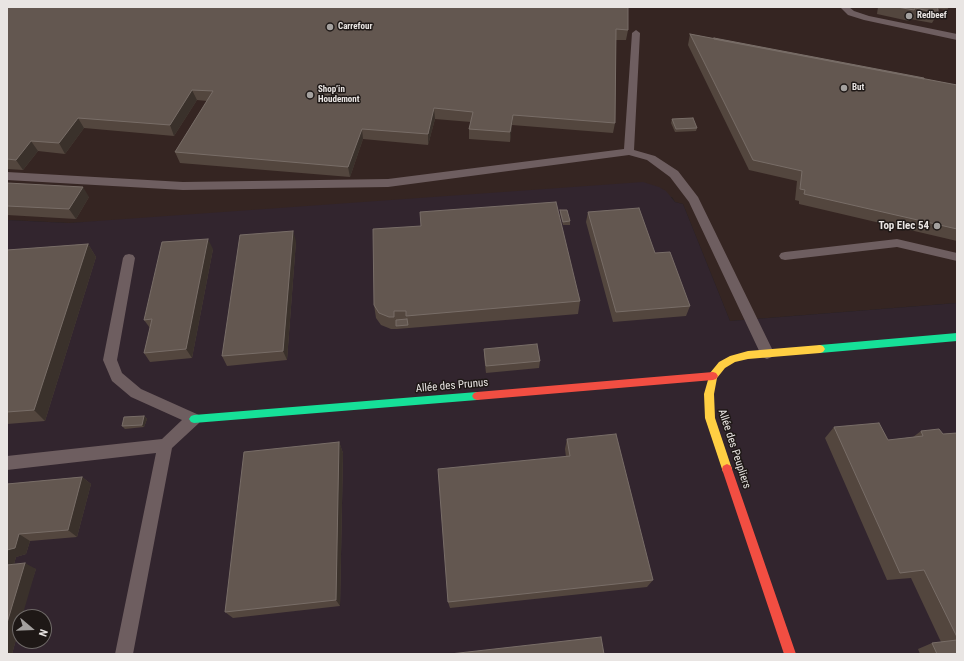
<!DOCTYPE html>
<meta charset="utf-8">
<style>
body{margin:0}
#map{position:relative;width:964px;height:661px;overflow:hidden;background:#252321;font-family:"Roboto Condensed",sans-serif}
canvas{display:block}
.frame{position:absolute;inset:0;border:8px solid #e9e5e3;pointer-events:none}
.north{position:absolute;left:12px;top:609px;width:40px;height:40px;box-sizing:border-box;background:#1e1816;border:1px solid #6f6a68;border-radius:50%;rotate:109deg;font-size:11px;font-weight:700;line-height:16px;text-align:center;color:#e9e5e3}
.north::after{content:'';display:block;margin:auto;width:14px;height:18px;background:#a4a19f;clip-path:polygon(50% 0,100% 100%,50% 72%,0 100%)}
</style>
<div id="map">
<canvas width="964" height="661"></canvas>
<div class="frame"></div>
<div class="north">N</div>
</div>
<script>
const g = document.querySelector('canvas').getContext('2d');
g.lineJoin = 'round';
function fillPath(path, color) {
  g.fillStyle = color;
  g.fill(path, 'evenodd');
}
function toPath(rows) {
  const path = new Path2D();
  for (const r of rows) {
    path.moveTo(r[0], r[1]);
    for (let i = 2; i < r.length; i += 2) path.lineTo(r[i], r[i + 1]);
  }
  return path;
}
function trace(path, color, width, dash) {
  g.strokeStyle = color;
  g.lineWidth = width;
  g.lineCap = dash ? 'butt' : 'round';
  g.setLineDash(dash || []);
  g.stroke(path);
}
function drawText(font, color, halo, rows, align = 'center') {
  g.font = font + ' "Roboto Condensed",sans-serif';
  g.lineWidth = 3;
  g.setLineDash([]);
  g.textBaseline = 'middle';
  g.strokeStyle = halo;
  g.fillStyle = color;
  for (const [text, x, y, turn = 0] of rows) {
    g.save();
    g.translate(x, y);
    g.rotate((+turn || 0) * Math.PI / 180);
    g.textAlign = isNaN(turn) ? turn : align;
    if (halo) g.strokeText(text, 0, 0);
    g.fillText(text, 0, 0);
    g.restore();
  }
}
fillPath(toPath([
 [7,7,957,7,957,303,730,321,683,204,675,202,672,197,69,223,7,220]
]), '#352522');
fillPath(toPath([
 [643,182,659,187,666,191,675,202,683,204,730,321,957,303,957,654,7,654,7,220,69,223],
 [20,617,44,617,44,641,20,641]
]), '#32252e');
fillPath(toPath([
 [840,7,849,7,854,11,869,16,957,34,957,40,864,20,848,15,840,7],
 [636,30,640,33,634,150,655,156,678,171,698,197,774,353,772,357,767,359,762,357,689,202,670,177,647,160,629,155,388,187,183,190,7,180,7,172,183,182,388,179,624,149,632,33,636,30],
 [897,239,957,253,957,261,897,247,785,260,781,259,779,256,781,253,785,252,897,239],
 [129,254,133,255,135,258,117,360,122,373,141,389,199,415,201,419,199,423,172,448,133,654,115,654,156,453,7,470,7,456,162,439,182,420,131,397,112,381,103,360,123,258,125,255,129,254]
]), '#6e5e60');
fillPath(toPath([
 [957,333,957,341,820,353,817,352,815,349,817,346,820,345,957,333],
 [477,392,480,393,482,396,480,399,477,400,194,423,191,422,189,419,191,416,194,415,477,392]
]), '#16e098');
fillPath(toPath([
 [820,345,823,346,825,349,823,352,820,353,748,359,735,362,725,368,717,378,714,394,715,418,732,469,731,472,727,474,723,472,705,418,704,394,710,373,719,362,730,356,748,351,820,345]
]), '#ffcf43');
fillPath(toPath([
 [713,372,716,373,718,376,716,379,713,380,477,400,474,399,472,396,474,393,477,392,713,372],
 [727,464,731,466,732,469,796,654,784,654,722,469,723,466,727,464]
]), '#f24e42');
fillPath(toPath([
 [7,7,628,7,628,30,626,40,616,40,615,123,613,133,512,125,510,142,469,139,469,129,471,122,435,119,428,145,363,139,350,177,180,163,175,152,207,101,197,100,174,136,84,128,65,154,38,151,23,170,7,169],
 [878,7,938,7,938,13,932,23,910,19,909,21,877,14],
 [939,7,949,7,947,10,939,9],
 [690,34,957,85,957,241,799,204,799,201,795,200,797,181,749,170,688,45],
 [672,119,697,128,696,131,675,132,671,123],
 [7,183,89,197,76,219,7,215],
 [560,210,570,221,570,225,563,225,560,214],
 [588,212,655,253,690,306,686,316,613,322,586,222],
 [296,241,287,360,227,366,222,356],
 [88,244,96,257,45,421,7,424,7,250],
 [213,249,192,358,150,362,144,353,150,328,144,320],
 [580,301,578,314,397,329,391,329,381,325,376,318,374,305],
 [484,349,540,361,539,368,486,373,484,356],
 [144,416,147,419,144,427,125,429,122,426],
 [834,427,888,440,913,437,921,431,943,434,957,433,957,654,920,654,918,649,932,643,941,642,911,578,887,580,825,438],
 [567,439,653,580,647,587,450,608,448,602,566,457,565,449],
 [339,442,343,453,340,606,233,618,225,612],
 [82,477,91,484,77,537,30,541,26,554,16,557,14,564,36,569,20,617,20,625,12,654,7,484]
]), '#53463e');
fillPath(toPath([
 [192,90,197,100,174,136,170,125],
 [434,108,435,119,428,145,428,134],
 [513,115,512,125,510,142,510,132],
 [78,118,84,128,65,154,59,143],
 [362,129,363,139,350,177,348,167],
 [31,141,38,151,23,170,16,160],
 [83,187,89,197,76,219,69,209],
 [293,231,296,241,287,360,283,351],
 [208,239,213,249,192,358,186,349],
 [88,244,96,257,45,421,34,410],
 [144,416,147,419,144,427,142,425],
 [339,442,343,453,340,606,336,600],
 [82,477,91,484,77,537,68,530],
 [19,534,30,541,26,554,16,557,12,571,7,568,7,550],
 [25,563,36,569,22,617,20,617,20,625,12,654,7,654,7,623]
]), '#3a312b');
const building = toPath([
 [7,7,628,7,628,30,616,29,615,123,513,115,510,132,469,129,473,112,434,108,428,134,362,129,348,167,175,152,213,91,192,90,170,125,78,118,59,143,31,141,16,160,7,159,7,7],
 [897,7,938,7,938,13,915,8,914,10,897,7],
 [690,34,957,85,957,229,804,194,805,190,800,189,802,171,753,160,690,34],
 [714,38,924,78,924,79,714,39,714,38],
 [693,118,697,128,676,129,672,119,693,118],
 [7,183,83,187,69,209,7,206,7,183],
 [556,202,580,301,406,316,406,311,394,311,394,317,389,317,379,313,374,305,373,229,421,226,420,212,556,202],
 [639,208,655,253,670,252,690,306,616,312,588,212,639,208],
 [560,210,567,210,570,221,563,222,560,210],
 [293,231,283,351,222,356,240,235,293,231],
 [208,239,186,349,144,353,152,319,144,320,162,242,208,239],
 [88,244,34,410,7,412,7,250,88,244],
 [407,319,408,325,396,326,396,320,407,319],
 [537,344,540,361,486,366,484,349,537,344],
 [144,416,142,425,122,426,124,417,144,416],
 [879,423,888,440,923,436,921,431,939,429,943,434,957,433,957,637,924,570,900,573,834,427,879,423],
 [616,434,653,580,448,602,438,469,570,456,567,439,616,434],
 [339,442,336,600,225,612,244,452,339,442],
 [82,477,68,530,19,534,15,548,7,550,7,484,82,477],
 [25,563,7,623,7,565,25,563],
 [601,637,604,654,450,654,601,637],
 [957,640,957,654,937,654,932,643,957,640]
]);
fillPath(building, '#635750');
trace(building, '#786d67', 1);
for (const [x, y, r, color] of [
 [909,16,4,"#a4a19f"],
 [330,27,4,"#a4a19f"],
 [844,88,4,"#a4a19f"],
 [310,95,4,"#a4a19f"],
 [937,226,4,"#a4a19f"]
]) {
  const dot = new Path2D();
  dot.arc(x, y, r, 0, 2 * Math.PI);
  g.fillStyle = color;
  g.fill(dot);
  trace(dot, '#1e1816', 1.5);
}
drawText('bold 9px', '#e9e5e3', '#1e1816', [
 ["Redbeef",917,16],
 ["Carrefour",338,27],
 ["But",852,88],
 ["Shop’in",318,90],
 ["Houdemont",318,100]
], 'left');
drawText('bold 11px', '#e9e5e3', '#1e1816', [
 ["Top Elec 54",929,226]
], 'right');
drawText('11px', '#e9e5e3', '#1e1816', [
 ["Allée des Prunus",452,386,-5],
 ["Allée des Peupliers",734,449,72]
]);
</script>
